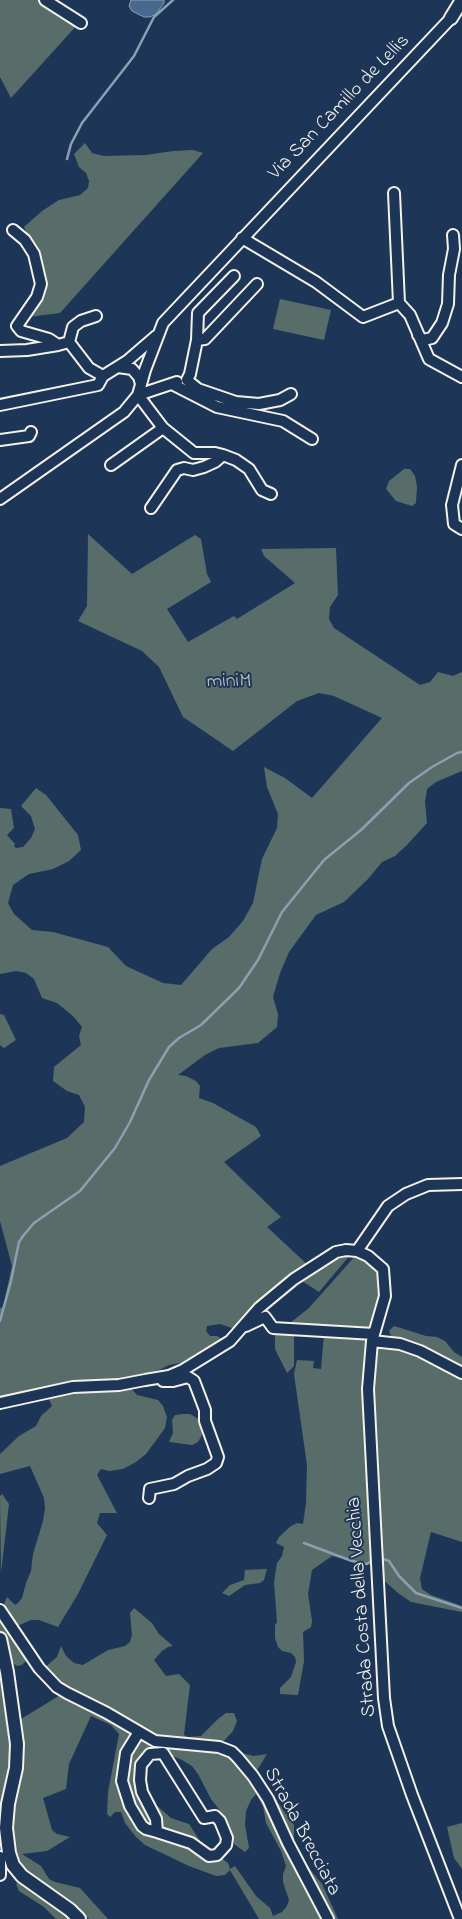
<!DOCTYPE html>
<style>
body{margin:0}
canvas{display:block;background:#1d3557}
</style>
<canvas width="462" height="1919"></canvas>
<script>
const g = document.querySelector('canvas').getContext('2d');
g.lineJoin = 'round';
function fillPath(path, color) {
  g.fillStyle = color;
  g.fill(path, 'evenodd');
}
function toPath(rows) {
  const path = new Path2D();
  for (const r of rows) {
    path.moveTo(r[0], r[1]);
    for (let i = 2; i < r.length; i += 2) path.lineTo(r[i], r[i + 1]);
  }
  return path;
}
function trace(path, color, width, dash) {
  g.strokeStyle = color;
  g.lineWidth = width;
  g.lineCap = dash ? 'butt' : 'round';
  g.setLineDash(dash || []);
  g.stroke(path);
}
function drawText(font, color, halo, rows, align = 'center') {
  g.font = font + ' "Indie Flower",sans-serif';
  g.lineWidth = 4;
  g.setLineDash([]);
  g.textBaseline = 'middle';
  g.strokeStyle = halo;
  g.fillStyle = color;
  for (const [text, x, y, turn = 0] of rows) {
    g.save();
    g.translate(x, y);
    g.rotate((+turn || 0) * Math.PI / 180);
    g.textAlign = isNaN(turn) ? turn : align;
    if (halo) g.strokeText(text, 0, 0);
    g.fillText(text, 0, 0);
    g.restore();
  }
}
fillPath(toPath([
 [0,0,38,0,78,24,11,98,0,77],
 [85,143,92,153,104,156,146,155,173,151,193,150,203,153,60,313,28,317,39,305,42,295,35,250,24,227,42,211,59,200,80,195,88,188,89,181,86,173,79,167,74,154],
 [280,299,331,310,324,340,273,329],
 [404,469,410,469,415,476,417,486,416,503,412,506,396,501,386,489,389,481],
 [88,534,132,574,195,535,201,539,207,574,211,582,167,609,188,642,234,616,237,619,295,583,264,556,261,549,336,548,338,595,330,607,329,619,334,628,420,685,430,682,438,672,453,676,462,672,462,771,436,782,427,789,425,802,427,823,407,845,395,856,382,862,368,879,344,902,316,915,289,952,280,973,273,997,278,1014,277,1027,258,1043,219,1048,205,1055,178,1075,186,1076,196,1081,200,1086,199,1098,213,1103,256,1127,261,1136,224,1162,281,1217,267,1227,309,1266,260,1301,237,1326,232,1328,220,1324,207,1326,206,1331,210,1336,217,1336,222,1339,191,1361,169,1365,159,1370,101,1383,0,1400,0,1308,3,1307,12,1266,0,1221,0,1166,67,1138,84,1122,85,1107,79,1095,67,1091,53,1081,54,1067,81,1045,79,1036,82,1027,73,1016,57,1003,42,998,34,979,26,973,16,971,0,974,0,808,11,809,14,828,7,835,15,844,14,846,16,848,23,847,31,838,35,829,31,816,21,806,36,788,46,795,78,835,81,850,69,861,53,869,29,874,13,885,8,903,14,914,32,930,53,932,108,947,126,966,163,983,181,985,212,949,229,937,243,921,253,903,262,859,277,828,278,814,267,787,264,767,285,778,312,798,382,718,334,696,319,693,297,701,233,751,183,717,159,667,142,651,78,621,87,606],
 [0,1014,4,1015,16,1040,4,1048,0,1045],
 [351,1254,319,1292,299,1279,330,1260],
 [356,1255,363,1257,377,1268,381,1276,380,1297,371,1328,367,1330,290,1325,290,1323,309,1308],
 [394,1326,426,1336,437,1337,445,1341,454,1352,462,1357,462,1370,393,1340,389,1331],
 [275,1331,294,1332,294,1366,287,1373,275,1349],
 [324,1334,368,1339,365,1355,365,1397,373,1561,367,1565,332,1556,312,1570,308,1594,312,1621,311,1627,303,1632,304,1661,298,1695,280,1694,280,1688,291,1677,296,1662,295,1657,291,1653,282,1651,278,1647,275,1638,275,1625,277,1622,274,1582,277,1563,282,1556,284,1547,276,1543,279,1537,291,1526,297,1523,303,1524,306,1503,307,1465,294,1374,297,1360,314,1361,313,1368,321,1369],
 [383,1345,398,1345,462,1375,462,1542,431,1532,420,1578,422,1589,431,1595,462,1606,462,1612,411,1602,398,1593,381,1578,374,1459,372,1357,374,1347],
 [128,1385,137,1395,158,1400,163,1406,167,1417,165,1428,146,1454,136,1462,123,1469,109,1471,101,1469,97,1475,117,1513,100,1513,97,1523,107,1535,78,1594,58,1627,39,1620,31,1620,15,1627,3,1609,4,1604,7,1597,15,1605,18,1603,22,1598,26,1583,31,1571,33,1554,43,1521,45,1508,44,1498,30,1466,0,1474,0,1454,19,1436,36,1426,41,1416,52,1406,48,1397,72,1390],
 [183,1414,190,1414,202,1421,202,1435,198,1442,192,1445,169,1442,173,1433,172,1420,175,1415],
 [2,1494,9,1504,1,1573,0,1496],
 [267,1569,264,1580,260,1583,245,1585,229,1596,222,1593,230,1585,244,1580,245,1570],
 [134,1608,152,1623,159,1634,173,1646,168,1647,162,1651,154,1660,166,1676,179,1674,190,1685,184,1735,188,1737,201,1736,218,1719,226,1713,234,1713,237,1721,233,1731,222,1743,241,1753,254,1756,267,1754,256,1772,294,1825,294,1858,300,1869,308,1867,322,1884,338,1919,259,1919,230,1870,225,1875,216,1876,189,1866,145,1845,136,1837,125,1823,121,1812,115,1812,110,1817,107,1814,108,1792,119,1734,111,1725,91,1716,69,1764,66,1789,43,1798,52,1830,57,1834,70,1837,47,1851,22,1854,41,1866,49,1879,55,1882,80,1888,108,1919,89,1919,80,1909,69,1900,41,1883,19,1865,9,1843,19,1715,21,1719,62,1694,54,1680,44,1668,57,1657,61,1646,66,1656,74,1663,83,1665,108,1650,125,1646,130,1642,132,1635,130,1613],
 [161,1751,182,1760,192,1766,198,1774,211,1799,225,1817,231,1830,234,1844,245,1852,249,1848,245,1825,246,1811,251,1800,256,1794,263,1806,266,1823,281,1851,286,1866,283,1874,283,1882,289,1900,287,1906,282,1912,273,1916,270,1908,256,1896,235,1866,230,1869,228,1863,221,1858,211,1858,189,1824,171,1818,148,1798,138,1766],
 [0,1615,25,1655,26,1661,22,1665,17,1666,11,1662,0,1631],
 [0,1669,10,1736,9,1761,0,1815],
 [462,1823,462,1869,454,1858,447,1827],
 [20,1882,29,1885,72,1919,56,1919,44,1907,19,1891,16,1884]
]), '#586d69');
const water = toPath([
 [131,0,164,0,164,3,156,14,150,17,144,17,132,11,129,6,131,0]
]);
fillPath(water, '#48688d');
trace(water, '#8d9fb1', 1);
trace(toPath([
 [67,159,71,144,82,123,134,56,154,17,173,0],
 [0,1321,11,1281,19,1242,23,1236,34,1223,80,1191,115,1148,130,1122,149,1080,169,1047,179,1038,201,1025,239,988,258,960,282,912,324,860,361,830,409,783,432,767,457,753,462,752],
 [304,1543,352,1561,367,1564,373,1560],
 [383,1559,389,1561,399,1576,416,1593,462,1608]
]), '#8d9fb1', 2.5);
const minor = toPath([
 [45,0,81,23],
 [394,193,399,303],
 [13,230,25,240,34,254,41,284,37,297,17,326,21,331,49,339,58,345,69,342,73,327,81,321,96,316],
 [242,238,316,282,363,317,399,303,410,315,429,359,462,377],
 [418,335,423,340,432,338,442,323,448,304,449,275,454,249,453,235],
 [197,340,205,339,257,284],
 [69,342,89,368,103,376],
 [0,351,27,350,58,345],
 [118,367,132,369,139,377,141,384],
 [187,380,190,374,197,340,198,313,234,276],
 [187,380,198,389,236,402,259,404,280,400,291,394],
 [172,384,217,407,283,421,312,439],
 [138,395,163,428,194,453,215,453,223,455,215,462,204,467,193,470,184,468,177,470,151,508],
 [138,395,177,382],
 [0,405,98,385,103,376,127,361,156,336],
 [0,440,29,436,31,432],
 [223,455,236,460,249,469,262,490,271,494],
 [111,465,163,428],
 [462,465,452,505,454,524,462,529],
 [0,499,124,412,138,395,145,370,163,323,451,18],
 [357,1251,388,1206,406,1194,428,1185,462,1184],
 [246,1326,265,1317,273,1328,374,1334],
 [372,1341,400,1344,420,1351,462,1373],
 [0,1403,73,1387,119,1385,145,1380,169,1376,183,1370,230,1341,259,1308,294,1279,336,1252,346,1250,357,1251,368,1256,383,1269,385,1296,372,1341,368,1389,384,1698,388,1726,412,1795,460,1919],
 [149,1498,150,1489,174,1484,188,1476,207,1469,216,1463,218,1457,205,1421,205,1410,194,1381,188,1377,173,1381,163,1381],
 [0,1610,39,1668,57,1687,67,1693,107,1713,155,1741,219,1747,232,1752,238,1758,253,1776,268,1799,288,1843,328,1919],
 [139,1732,126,1753,122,1781,130,1806,142,1826,146,1829,157,1832,156,1819,142,1792,140,1780,141,1765,150,1754,163,1753,204,1818,215,1816,220,1821,227,1838,226,1845,217,1855,209,1856,191,1843,157,1832],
 [0,1857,0,1875]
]);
const major = toPath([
 [451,18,462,0],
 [0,1639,7,1672,17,1744,16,1768,8,1804,6,1828,9,1853,13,1865,22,1876,70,1910,79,1919]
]);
trace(minor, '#f4f1e8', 14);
trace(major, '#f4f1e8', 16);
trace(minor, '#1d3557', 10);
trace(major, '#1d3557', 12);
drawText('20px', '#f4f1e8', '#1d3557', [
 ["Via San Camillo de Lellis",340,108,-46],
 ["Strada Costa della Vecchia",363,1607,-94],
 ["Strada Brecciata",301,1832,62]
]);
drawText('20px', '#bdc3bc', '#1d3557', [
 ["miniM",229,683]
]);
</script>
